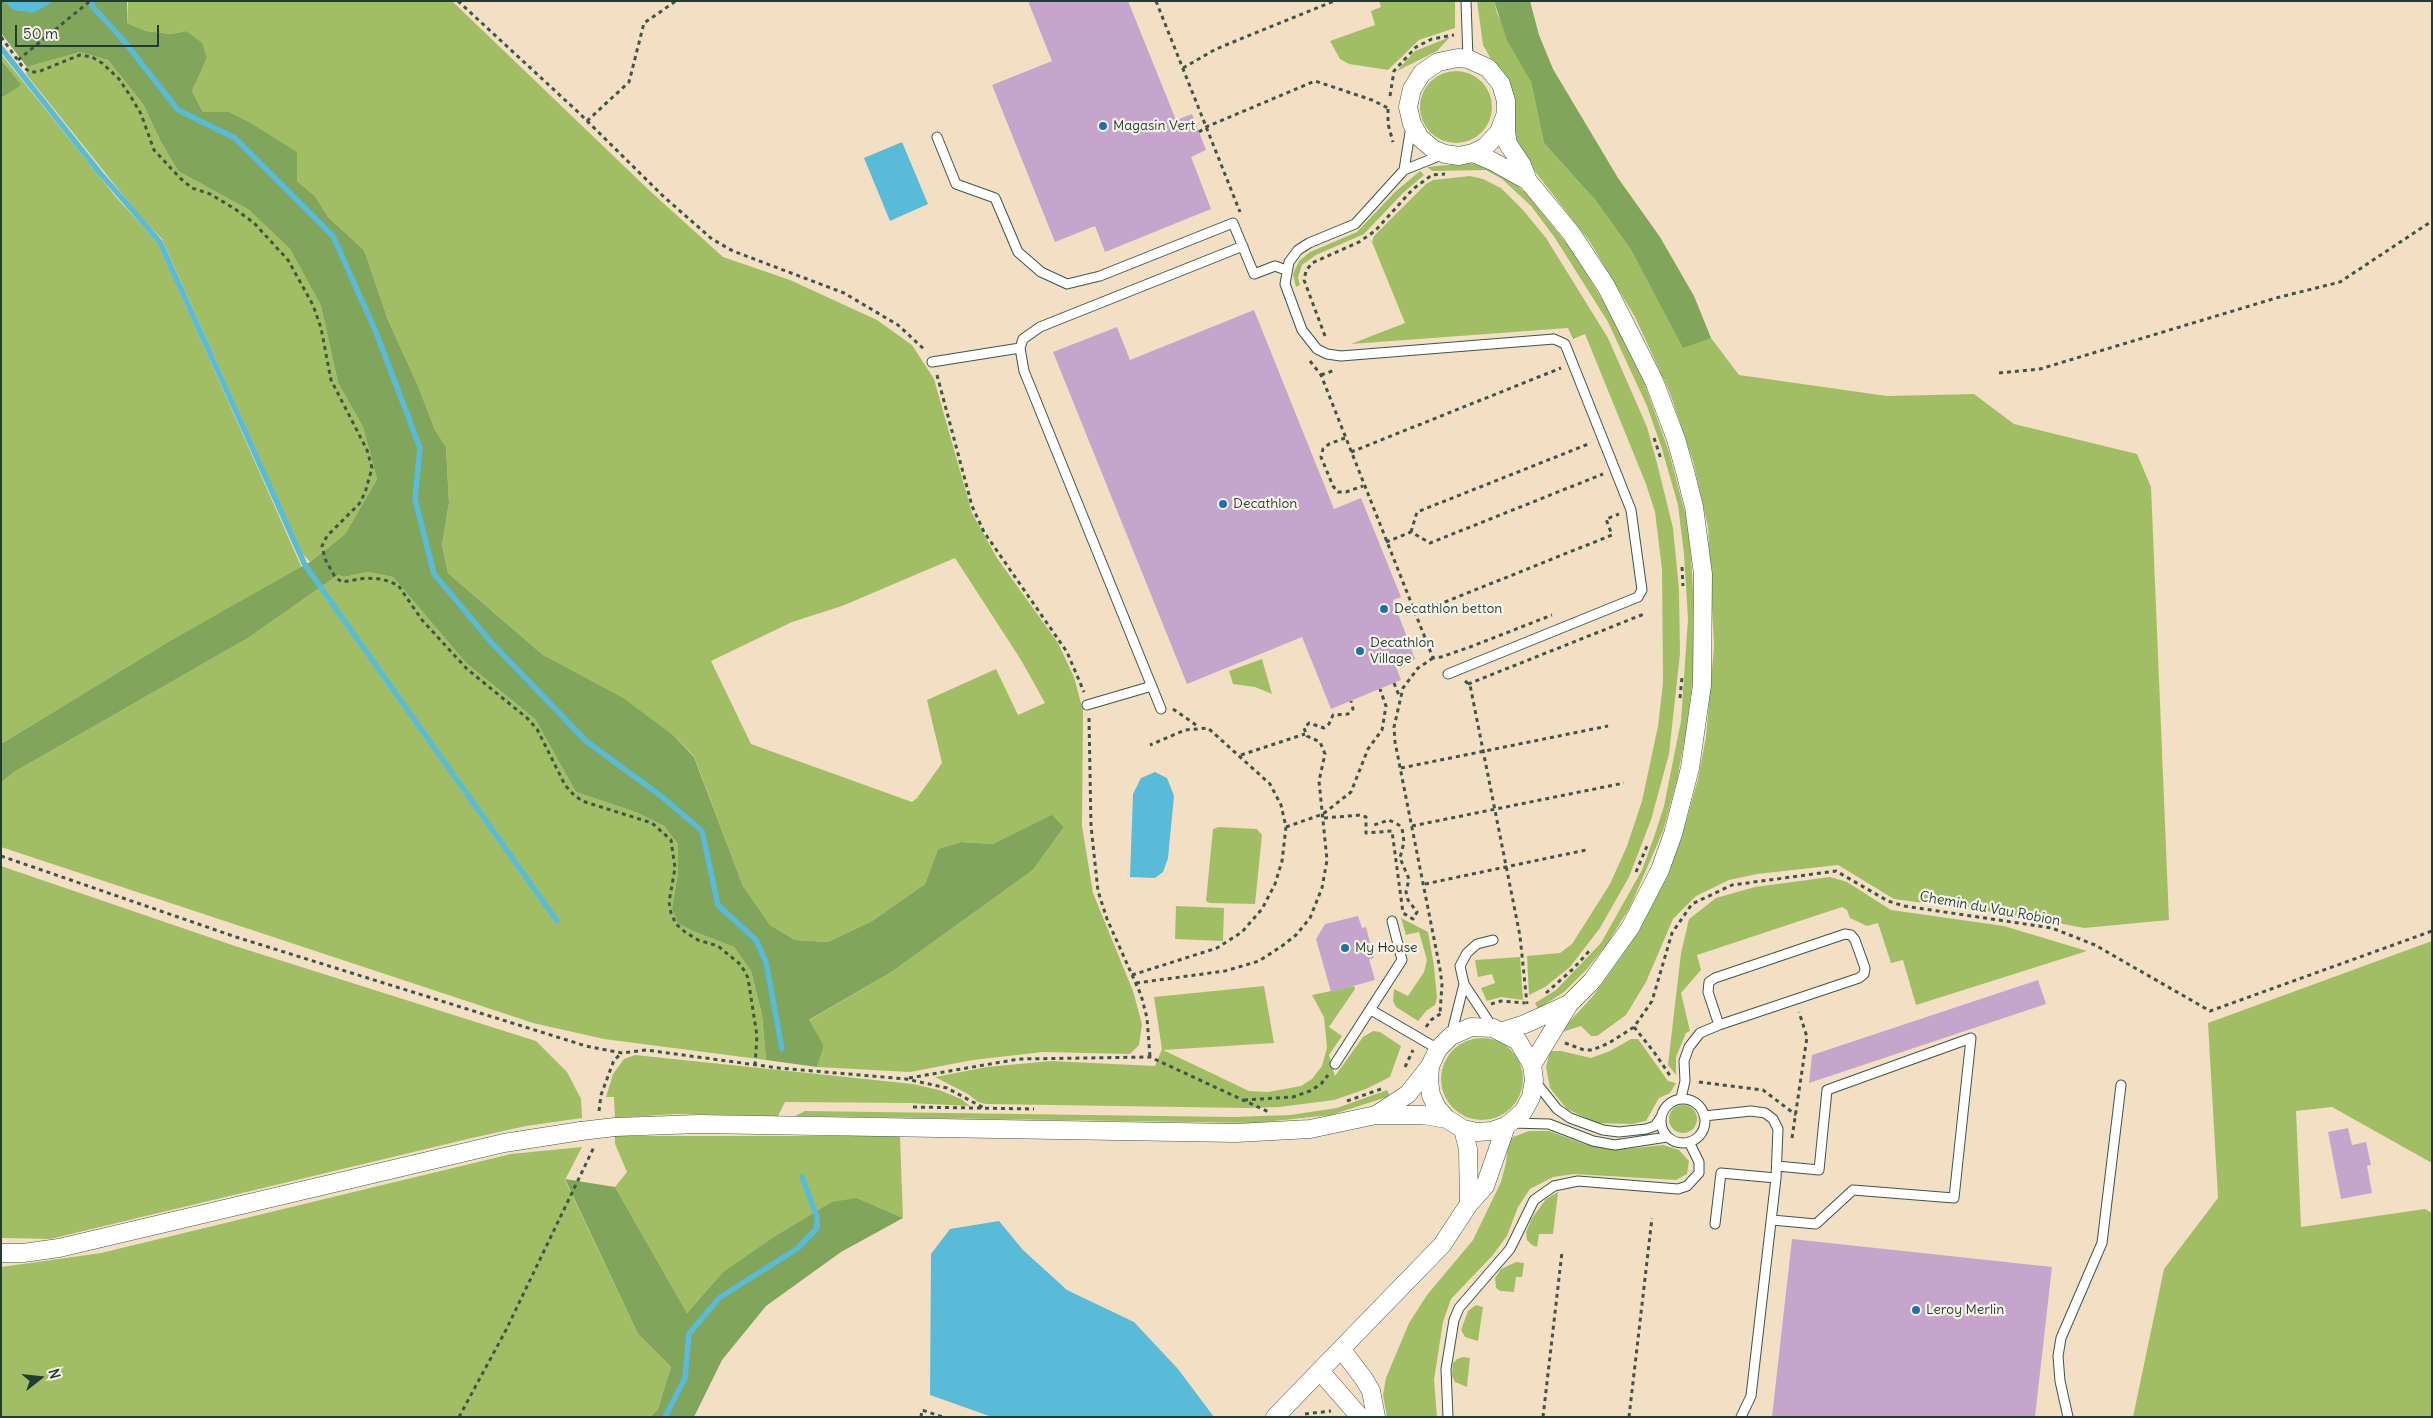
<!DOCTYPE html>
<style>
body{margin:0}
#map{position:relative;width:2433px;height:1418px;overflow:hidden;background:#f3e0c4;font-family:Delius,sans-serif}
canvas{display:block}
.frame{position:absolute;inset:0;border:2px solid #1f3d34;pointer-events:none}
.north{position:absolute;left:15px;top:1353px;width:50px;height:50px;-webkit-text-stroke:4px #f7f3e8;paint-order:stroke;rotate:74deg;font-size:14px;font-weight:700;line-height:20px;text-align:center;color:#1f3d34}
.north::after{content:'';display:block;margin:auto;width:18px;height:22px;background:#1f3d34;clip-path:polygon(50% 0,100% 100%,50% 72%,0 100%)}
.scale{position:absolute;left:15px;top:25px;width:144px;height:22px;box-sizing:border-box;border:2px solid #1f3d34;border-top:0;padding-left:6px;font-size:15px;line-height:18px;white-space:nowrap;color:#1f3d34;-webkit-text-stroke:4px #f7f3e8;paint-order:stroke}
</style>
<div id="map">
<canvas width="2433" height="1418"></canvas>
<div class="frame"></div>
<div class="north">N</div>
<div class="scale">50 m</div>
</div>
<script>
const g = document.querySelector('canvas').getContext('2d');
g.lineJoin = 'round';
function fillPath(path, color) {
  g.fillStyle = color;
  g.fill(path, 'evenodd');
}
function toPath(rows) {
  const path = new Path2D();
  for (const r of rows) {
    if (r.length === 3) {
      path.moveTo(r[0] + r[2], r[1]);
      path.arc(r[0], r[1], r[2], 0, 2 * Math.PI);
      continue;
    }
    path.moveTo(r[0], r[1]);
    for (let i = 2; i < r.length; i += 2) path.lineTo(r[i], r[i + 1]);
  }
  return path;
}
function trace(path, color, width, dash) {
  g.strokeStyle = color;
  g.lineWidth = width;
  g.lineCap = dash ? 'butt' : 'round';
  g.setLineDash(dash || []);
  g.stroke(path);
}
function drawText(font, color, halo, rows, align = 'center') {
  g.font = font + ' Delius,sans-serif';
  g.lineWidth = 4.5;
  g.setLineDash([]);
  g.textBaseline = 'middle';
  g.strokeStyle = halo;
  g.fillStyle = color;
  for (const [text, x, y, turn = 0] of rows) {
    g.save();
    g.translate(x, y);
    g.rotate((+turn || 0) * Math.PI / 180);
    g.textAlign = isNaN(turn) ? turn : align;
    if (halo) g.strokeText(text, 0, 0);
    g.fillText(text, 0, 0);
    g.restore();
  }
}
fillPath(toPath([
 [128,1,452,1,651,192,723,257,790,280,877,320,912,345,934,379,972,513,997,558,1058,643,1074,677,1083,711,1082,826,1093,893,1133,991,1142,1024,1139,1045,1130,1054,1043,1052,973,1060,910,1072,817,1067,824,1046,808,1021,893,971,1033,870,1064,827,1052,816,993,844,961,842,938,849,925,884,872,921,828,942,795,940,770,925,743,886,694,756,674,736,543,655,448,573,442,545,449,503,446,447,435,430,418,386,388,320,364,250,328,217,315,196,297,181,297,152,229,112,203,112,192,91,207,58,186,31,171,34,146,31,127,23],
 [955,558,1021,660,1045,703,1018,715,996,669,927,700,942,763,917,798,912,802,751,744,711,661,792,622,842,606],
 [1379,1,1455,1,1455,28,1419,40,1388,70,1349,64,1340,59,1330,41,1375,25,1371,11,1381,7],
 [1477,1,1494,1,1497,13,1531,82,1544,143,1596,201,1631,250,1683,347,1711,338,1739,375,1887,396,1974,394,2014,424,2137,454,2151,487,2169,920,2084,928,2022,916,1894,899,1838,865,1757,874,1729,880,1696,896,1673,919,1646,982,1626,1015,1597,1036,1591,1036,1581,1026,1559,1033,1593,996,1629,946,1668,874,1682,836,1698,779,1706,737,1714,646,1708,527,1693,461,1670,393,1635,317,1590,242,1519,151,1513,134,1514,95,1503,72,1491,59,1483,45],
 [1450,37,1437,51,1397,71,1415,51],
 [80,52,108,60,143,104,161,142,178,171,249,210,290,249,321,306,338,383,363,427,377,479,345,534,310,562,302,553,162,239,138,214,26,74,27,67],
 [1,54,116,197,158,243,302,568,168,642,1,744,1,98,20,85,1,58],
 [1456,107,36],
 [1469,163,1487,166,1506,176,1527,194,1574,253,1611,314,1644,382,1669,452,1687,520,1691,557,1694,605,1693,679,1686,732,1677,780,1663,831,1630,907,1607,944,1587,969,1564,992,1538,1009,1535,1003,1556,990,1601,943,1642,870,1655,834,1664,806,1681,721,1688,619,1684,554,1678,505,1662,449,1647,406,1608,322,1555,238,1531,206,1502,179,1486,170,1432,171,1427,167],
 [1420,171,1424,175,1403,193,1364,234,1316,255,1302,265,1298,277,1300,285,1296,287,1293,274,1299,261,1310,252,1357,232,1395,192],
 [1470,176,1483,179,1501,188,1523,210,1546,238,1608,338,1647,427,1657,463,1673,528,1679,589,1680,654,1669,754,1651,820,1629,877,1600,928,1570,967,1545,987,1529,995,1527,956,1560,953,1572,944,1610,884,1627,846,1642,801,1658,726,1663,683,1662,569,1655,512,1646,484,1585,334,1573,339,1568,328,1351,344,1405,323,1372,242,1374,236,1426,184,1433,180],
 [368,572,393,577,466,663,535,719,576,792,638,813,664,826,678,844,678,872,672,908,695,932,734,947,751,971,762,1015,766,1060,604,1039,533,1023,1,847,1,782,14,772,248,638,338,575,344,577],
 [1262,659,1272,694,1255,687,1233,684,1229,671],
 [1219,827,1257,829,1262,835,1255,904,1210,903,1206,901,1213,829],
 [1,866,235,946,536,1041,567,1072,581,1099,582,1118,526,1126,472,1138,50,1239,1,1238],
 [1830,877,1847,882,1891,910,2004,926,2087,951,1916,1005,1903,960,1891,963,1878,923,1867,926,1850,918,1847,910,1842,907,1697,955,1701,970,1681,993,1690,1031,1686,1033,1676,1057,1676,1075,1668,1065,1681,953,1689,919,1716,898,1755,887],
 [1176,906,1224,908,1223,941,1175,939],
 [1401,918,1428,932,1434,966,1437,998,1435,1005,1426,1011,1418,1021,1396,1007,1393,1001,1394,989,1408,996,1424,972,1427,960,1419,932,1406,935],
 [2432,941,2432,1163,2332,1107,2296,1111,2301,1227,2425,1209,2432,1213,2432,1417,2133,1417,2164,1269,2218,1198,2208,1023],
 [1520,957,1523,1000,1501,997,1487,1001,1481,988,1495,983,1492,974,1478,977,1475,960],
 [1264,986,1274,1043,1163,1050,1249,1091,1268,1092,1301,1086,1312,1079,1322,1066,1327,1048,1324,1017,1312,995,1354,986,1355,989,1329,1027,1342,1036,1329,1055,1335,1076,1363,1037,1373,1031,1380,1032,1401,1046,1390,1077,1366,1089,1334,1100,1279,1107,1246,1108,986,1104,978,1102,968,1094,935,1077,987,1067,1051,1061,1155,1066,1162,1049,1154,997],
 [1482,1079,41],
 [1631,1039,1638,1039,1668,1081,1676,1083,1670,1093,1659,1098,1646,1121,1632,1124,1597,1123,1567,1109,1550,1088,1546,1067,1550,1051,1561,1051,1591,1058,1610,1051],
 [635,1055,913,1084,939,1090,961,1099,970,1106,909,1103,785,1102,778,1116,676,1114,615,1118,614,1097,606,1097,613,1074,624,1059],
 [1387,1090,1390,1096,1331,1115,1255,1123,795,1116,805,1111,1234,1117,1290,1115,1337,1108],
 [1683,1119,14],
 [1529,1131,1549,1131,1584,1144,1615,1150,1663,1145,1679,1150,1689,1161,1687,1174,1676,1180,1574,1174,1553,1177,1530,1189,1518,1207,1507,1236,1492,1256,1451,1299,1443,1322,1434,1380,1437,1417,1387,1417,1383,1395,1386,1378,1409,1323,1427,1295,1473,1240,1501,1182,1506,1163,1508,1145,1513,1137],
 [615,1136,900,1136,903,1218,857,1198,722,1273,687,1313,615,1187,627,1172,615,1144],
 [582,1147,565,1180,638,1334,671,1367,658,1409,650,1417,1,1417,1,1267,101,1253,511,1154],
 [1558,1192,1553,1234,1539,1234,1537,1247,1532,1245,1527,1240,1526,1232,1532,1218,1546,1199],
 [1516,1262,1524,1263,1522,1277,1516,1277,1514,1292,1500,1291,1496,1288,1495,1278,1501,1269],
 [1476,1305,1483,1307,1478,1341,1465,1337,1461,1330,1468,1311],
 [1463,1357,1470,1358,1467,1387,1455,1382,1452,1376,1453,1363,1457,1359]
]), '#a2be65');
fillPath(toPath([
 [1,1,127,1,127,23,146,31,171,34,186,31,202,43,207,58,192,91,203,112,229,112,252,124,297,152,297,181,315,196,328,217,364,250,388,320,418,386,435,430,446,447,449,503,442,545,448,573,543,655,623,698,674,736,694,757,743,886,770,925,795,940,828,942,872,921,925,884,938,849,961,842,993,844,1052,815,1064,827,1033,870,893,971,809,1020,824,1046,817,1067,766,1060,762,1015,751,971,734,947,695,932,678,923,672,908,678,872,678,844,664,826,638,813,576,792,535,719,466,663,393,577,368,572,344,577,338,575,248,638,14,772,1,782,1,744,168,642,310,562,345,534,377,479,363,427,338,383,321,306,290,249,249,210,178,171,161,142,143,104,108,60,80,52,27,67,1,33],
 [1494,1,1530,1,1539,35,1553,69,1618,178,1660,237,1694,296,1711,338,1683,348,1631,250,1596,201,1544,143,1531,82,1507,40],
 [1,59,21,85,1,98],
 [565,1179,615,1187,687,1313,722,1273,774,1237,832,1202,857,1198,903,1218,841,1252,766,1306,722,1360,694,1417,650,1417,658,1409,671,1367,638,1334]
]), '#81a55a');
fillPath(toPath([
 [4,1,54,1,33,13,13,10],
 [902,142,928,204,890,221,864,158],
 [1155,772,1167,778,1174,796,1168,858,1163,872,1155,878,1130,877,1133,794,1141,778],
 [999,1221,1023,1250,1067,1290,1134,1322,1178,1369,1214,1417,992,1417,930,1395,931,1254,950,1229]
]), '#59bbd7');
trace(toPath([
 [92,1,92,6,124,41,178,110,235,138,333,236,376,332,420,448,415,499,434,574,491,642,586,741,661,796,702,831,718,905,756,940,766,962,782,1049],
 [1,48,100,173,160,242,305,565,557,921],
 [665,1417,685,1378,689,1334,719,1298,798,1248,817,1228,817,1217,802,1177]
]), '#59bbd7', 5.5);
fillPath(toPath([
 [1028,1,1128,1,1176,120,1192,114,1206,150,1191,157,1211,209,1105,252,1095,226,1055,242,992,85,1052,61],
 [1254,310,1334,509,1361,498,1401,597,1393,600,1415,659,1396,667,1401,680,1331,709,1302,637,1187,684,1053,352,1117,327,1130,360],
 [1358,916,1362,928,1366,927,1374,958,1369,959,1375,980,1331,992,1316,939,1325,924],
 [2038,980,2046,1004,1809,1083,1812,1055],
 [2348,1128,2352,1145,2366,1142,2371,1165,2367,1166,2372,1193,2341,1199,2328,1132],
 [1792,1239,2052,1267,2035,1417,1772,1417]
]), '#c5a5cc');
const service = toPath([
 [1466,1,1468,59],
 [937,137,956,184,995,198,1018,252,1041,272,1067,284,1100,276,1233,223,1254,274,1275,266,1286,270],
 [1444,154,1404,170,1355,224,1309,243,1298,250,1289,262,1285,284,1302,330,1317,349,1327,354,1341,356,1554,339,1565,344,1631,510,1642,590,1638,597,1448,674],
 [1404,170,1411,126],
 [932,362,1020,348],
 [1087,705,1152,686],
 [1161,709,1024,371,1020,348,1023,339,1040,327,1243,246],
 [1845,934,1851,935,1855,940,1865,968,1864,974,1859,978,1719,1025,1708,992,1709,982,1715,978,1845,934],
 [1464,984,1493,1028],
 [1371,1010,1438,1049],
 [1451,1036,1464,984,1460,966,1467,953,1477,944,1493,940],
 [1335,1064,1402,960,1392,921],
 [1534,1080,1557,1109,1570,1118,1603,1130,1619,1132,1646,1129,1655,1126,1661,1117],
 [1681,1098,1685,1081,1684,1061,1689,1047,1700,1033,1719,1025],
 [1683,1121,22],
 [1704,1116,1751,1111,1765,1113,1773,1119,1778,1129,1776,1178,1751,1396,1741,1417],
 [1511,1123,1549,1124,1593,1141,1615,1145,1667,1137],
 [1772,1220,1816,1224,1853,1190,1954,1198,1971,1038,1827,1090,1819,1170,1777,1166],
 [1715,1224,1721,1173,1776,1178],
 [1448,1417,1446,1369,1454,1320,1459,1308,1510,1249,1534,1200,1554,1186,1578,1181,1678,1189,1687,1186,1699,1173,1699,1162,1689,1142],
 [2068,1417,2060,1381,2058,1356,2061,1338,2102,1243,2121,1085]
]);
const minor = toPath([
 [1505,116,1499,132,1485,147,1473,153,1459,156,1445,154,1433,149,1420,138,1412,124,1408,107,1412,89,1422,73,1438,62,1458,58,1468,59,1488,68,1501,84,1506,101,1506,132,1508,144,1522,165,1528,181,1571,233,1606,286,1654,381,1676,439,1686,475,1694,507,1703,574,1702,685,1690,768,1673,834,1660,870,1630,928,1592,981,1569,1004,1532,1065],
 [1473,153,1492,161,1528,181],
 [1503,1031,1525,1024,1569,1004],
 [1376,1115,1408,1094,1430,1066,1438,1049,1451,1036,1471,1027,1493,1028,1518,1041,1532,1065,1534,1080,1531,1097,1523,1112,1506,1126,1492,1131,1477,1132,1463,1129,1447,1119,1437,1108,1431,1095,1429,1081,1430,1066],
 [615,1127,699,1124,1236,1133,1310,1129,1376,1115,1423,1115,1447,1119],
 [1463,1129,1468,1149,1469,1204],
 [1,1253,23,1253,59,1248,504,1143,581,1131],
 [1342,1350,1364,1379,1371,1391,1376,1417],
 [1320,1371,1360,1417],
 [1275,1417,1442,1245,1469,1204,1485,1186,1506,1126]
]);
trace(service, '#3f554a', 11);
trace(minor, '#3f554a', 19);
trace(toPath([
 [458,1,578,112,663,196,712,239,733,251,844,293,898,325,926,351],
 [1156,1,1240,212],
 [1,37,22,66,30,72,38,72,80,55,92,57,102,63,119,79,131,97,141,114,154,150,180,178,192,188,210,194,235,209,254,223,288,260,313,305,321,328,331,380,367,450,372,468,365,493,359,504,327,536,322,546,325,559,335,577,342,582,366,578,382,579,398,585,422,620,467,669,527,718,537,729,565,785,573,794,582,801,652,823,671,840,675,868,669,902,671,913,676,924,685,932,698,940,718,946,741,965,748,978,757,1036,755,1065],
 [18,60,90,1],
 [1183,68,1216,49,1334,1],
 [1390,96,1394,71,1416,47,1432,39,1454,35],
 [1388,109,1388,124,1393,142],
 [587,121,629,82,644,23,676,1],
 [1199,132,1206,127,1315,81,1372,100,1388,108],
 [1325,336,1304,280,1306,271,1312,263,1359,242,1375,231,1413,189,1432,175,1445,174],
 [1310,361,1321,375,1433,658,1441,657,1470,647,1552,615],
 [1999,373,2040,369,2276,298,2340,282,2432,221],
 [937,375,972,506,984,532,1067,652,1084,692],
 [1321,375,1335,370],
 [1345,438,1329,444,1323,449,1321,457,1333,486,1338,492,1346,492,1363,486],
 [1654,438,1661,459],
 [1351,452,1561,368],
 [1411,532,1417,512,1591,443],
 [1386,542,1411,532,1430,543,1603,474],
 [1682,567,1683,586],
 [1415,614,1612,535,1606,519,1619,514],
 [1433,658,1418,668,1403,688,1394,727,1395,742,1440,969,1442,984,1440,1013],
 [1465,681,1470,685,1520,936,1527,1004],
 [1394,683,1400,698],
 [1468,684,1644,614],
 [1680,698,1682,677],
 [1173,709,1199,727],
 [1089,718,1091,826,1098,891,1107,919,1141,995,1147,1018,1150,1057],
 [1241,755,1305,734],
 [1401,768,1608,726],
 [1324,818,1361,815,1366,817,1366,833,1392,831,1403,913,1413,919,1417,912,1408,900,1406,892,1409,879,1400,858,1404,842,1402,828,1399,825,1389,820,1374,825],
 [1412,826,1624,783],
 [1286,827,1323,814,1351,792,1368,749,1382,730,1386,706,1380,689],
 [1,856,236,937,586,1046,622,1053,646,1050,779,1068,906,1079,947,1088,984,1108],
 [1636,872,1647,846],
 [1425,884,1586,850],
 [1132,975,1217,948,1242,932,1262,909,1275,884,1282,861,1286,827,1281,805,1270,784,1208,728,1185,730,1150,745],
 [1136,983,1225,971,1259,961,1282,946,1296,935,1310,918,1322,888,1327,860,1319,781,1325,754,1320,742,1307,736,1304,728,1309,723,1324,728,1329,724,1333,715,1348,714,1353,709,1351,701],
 [1546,993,1573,969,1590,950],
 [1491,1004,1501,1001,1525,1003],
 [1426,1027,1431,1020,1443,1012],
 [1634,1027,1654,1052,1671,1077],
 [1565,1043,1584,1050,1592,1050,1609,1043,1634,1027,1652,1001,1672,933,1692,904,1732,885,1836,871,1888,901,1904,906,2052,928,2095,945,2210,1011,2432,931],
 [1405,1067,1413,1050],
 [909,1078,1019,1059,1150,1057,1271,1113],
 [1699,1082,1763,1090,1796,1115],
 [1244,1100,1293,1097,1310,1091,1321,1084,1328,1075],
 [1347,1101,1381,1089],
 [913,1107,1034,1109],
 [599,1111,601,1095,614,1060,622,1053],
 [1792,1138,1807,1037,1799,1012],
 [1305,1414,1331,1411],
 [459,1417,506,1330,594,1147],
 [921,1417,922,1410,943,1417],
 [1543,1417,1562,1252],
 [1629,1417,1652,1218]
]), '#3f554a', 3, [4, 4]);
trace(service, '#fff', 9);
trace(minor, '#fff', 18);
const minorBridge = toPath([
 [581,1131,615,1127]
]);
trace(minorBridge, '#3f554a', 19, []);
trace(minorBridge, '#fff', 18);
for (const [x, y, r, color] of [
 [1103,126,5,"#1f6fb2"],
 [1223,504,5,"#1f6fb2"],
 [1384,609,5,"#1f6fb2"],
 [1360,651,5,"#1f6fb2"],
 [1345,948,5,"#1f6fb2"],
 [1916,1310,5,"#1f6fb2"]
]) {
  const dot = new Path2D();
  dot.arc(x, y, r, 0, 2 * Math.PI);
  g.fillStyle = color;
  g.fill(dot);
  trace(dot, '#f7f3e8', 2);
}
drawText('14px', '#1f3d34', '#f7f3e8', [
 ["Magasin Vert",1113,126],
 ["Decathlon",1233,504],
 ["Decathlon betton",1394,609],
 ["Decathlon",1370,643],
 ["Village",1370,659],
 ["My House",1355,948],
 ["Leroy Merlin",1926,1310]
], 'left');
drawText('14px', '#1f3d34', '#f7f3e8', [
 ["Chemin du Vau Robion",1990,909,10]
]);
</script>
